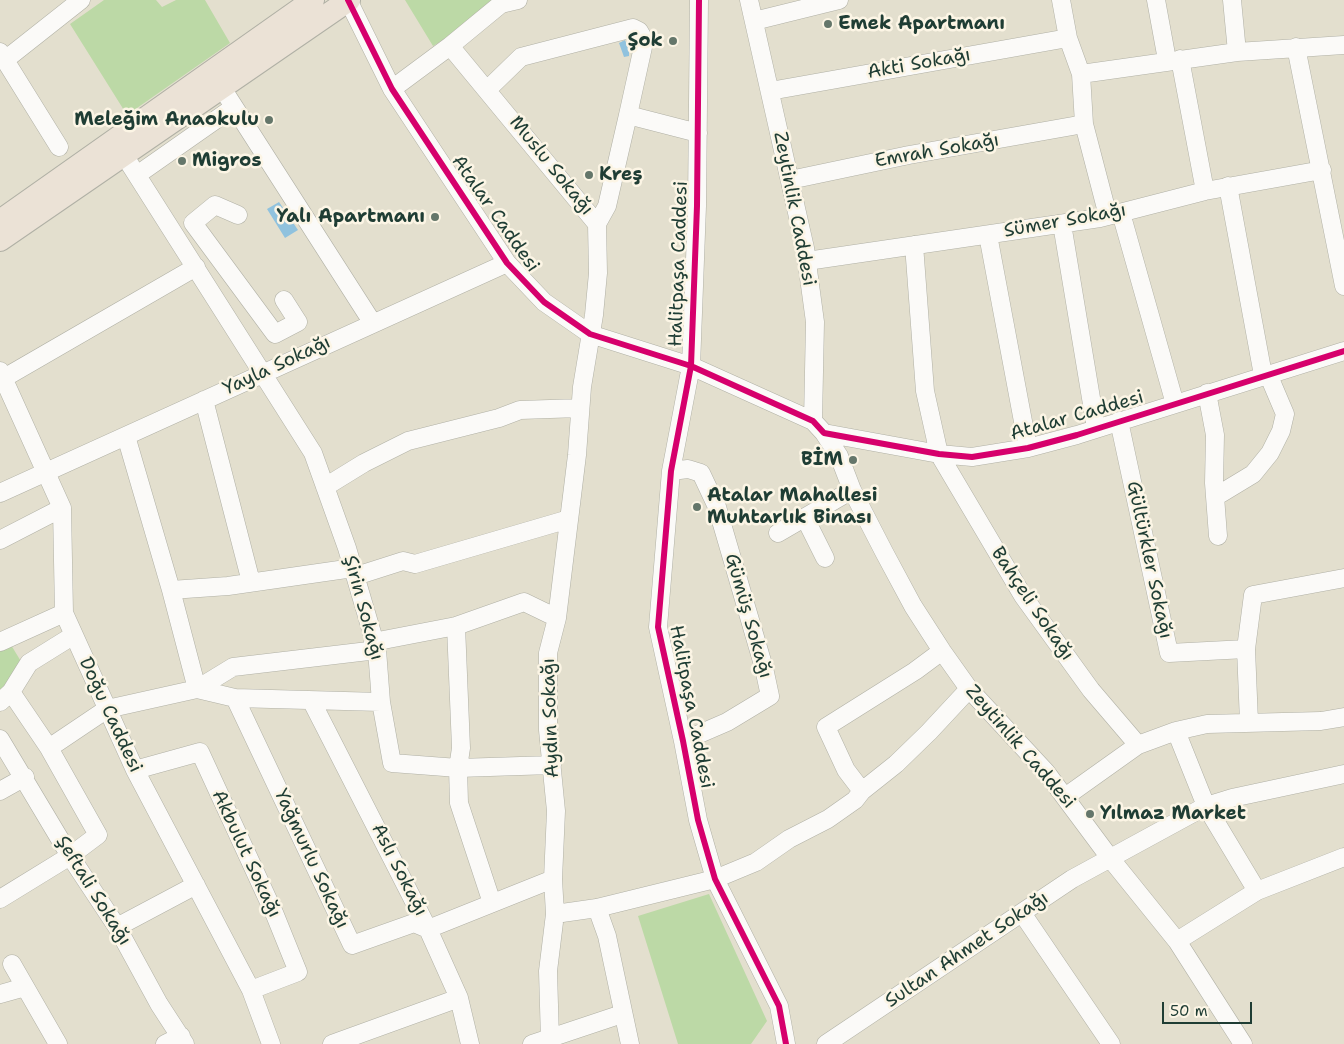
<!DOCTYPE html>
<meta charset="utf-8">
<style>
body{margin:0}
#map{position:relative;width:1344px;height:1044px;overflow:hidden;background:#e3dfce;font-family:"Shantell Sans",sans-serif}
canvas{display:block}
.scale{position:absolute;left:1162px;top:1002px;width:90px;height:22px;box-sizing:border-box;border:2px solid #1f3d34;border-top:0;padding-left:6px;font-size:15px;line-height:18px;white-space:nowrap;color:#1f3d34;-webkit-text-stroke:4px #fcf5e5;paint-order:stroke}
</style>
<div id="map">
<canvas width="1344" height="1044"></canvas>
<div class="scale">50 m</div>
</div>
<script>
const g = document.querySelector('canvas').getContext('2d');
g.lineJoin = 'round';
function fillPath(path, color) {
  g.fillStyle = color;
  g.fill(path, 'evenodd');
}
function toPath(rows) {
  const path = new Path2D();
  for (const r of rows) {
    path.moveTo(r[0], r[1]);
    for (let i = 2; i < r.length; i += 2) path.lineTo(r[i], r[i + 1]);
  }
  return path;
}
function trace(path, color, width, dash) {
  g.strokeStyle = color;
  g.lineWidth = width;
  g.lineCap = dash ? 'butt' : 'round';
  g.setLineDash(dash || []);
  g.stroke(path);
}
function drawText(font, color, halo, rows, align = 'center') {
  g.font = font + ' "Shantell Sans",sans-serif';
  g.lineWidth = 5;
  g.setLineDash([]);
  g.textBaseline = 'middle';
  g.strokeStyle = halo;
  g.fillStyle = color;
  for (const [text, x, y, turn = 0] of rows) {
    g.save();
    g.translate(x, y);
    g.rotate((+turn || 0) * Math.PI / 180);
    g.textAlign = isNaN(turn) ? turn : align;
    if (halo) g.strokeText(text, 0, 0);
    g.fillText(text, 0, 0);
    g.restore();
  }
}
fillPath(toPath([
 [104,0,156,0,162,7,176,0,205,0,230,43,127,115,70,24],
 [405,0,502,0,504,4,433,46],
 [11,645,22,663,0,694,0,649],
 [709,894,767,1021,751,1044,678,1044,638,916]
]), '#bcd9a6');
fillPath(toPath([
 [625,40,629,51,629,56,624,57,619,43],
 [279,202,298,230,285,238,267,209]
]), '#90c2de');
const minor = toPath([
 [348,0,392,89,507,263,544,302,590,334,691,366,813,421,824,433,939,454,972,457,1028,448,1077,435,1344,351],
 [699,0,697,206,691,366,671,471,658,627,683,741,698,820,715,879,779,1006,786,1044],
 [749,0,805,248,815,322,813,421],
 [1061,0,1068,38,1081,74,1084,124,1108,216],
 [1156,0,1167,60],
 [1232,0,1237,52],
 [754,21,839,0],
 [450,46,597,224,607,206,628,115],
 [1296,47,1344,286],
 [0,52,59,147],
 [1180,59,1205,191],
 [5,60,81,0],
 [1081,74,1237,52,1344,45],
 [222,88,372,322],
 [392,89,450,46,501,4,518,0],
 [488,89,521,57,633,28,639,31,643,38,643,47,628,115,698,133],
 [770,91,1068,38],
 [124,155,313,453,347,548,377,650,381,702,392,763,458,768,552,765],
 [137,175,234,107],
 [790,180,909,155,1084,124],
 [1228,186,1263,375],
 [1121,213,1175,404],
 [238,215,215,205,193,223,275,334,298,322,284,300],
 [1062,224,1096,428],
 [988,235,1028,448],
 [914,245,925,391,939,454,1023,596,1091,690,1138,745],
 [807,261,1100,218,1205,191,1322,170],
 [0,371,62,508,64,613,135,770,251,990,271,1044],
 [4,378,196,267],
 [1207,393,1215,435,1214,483,1218,536],
 [204,400,251,582],
 [1119,421,1169,653,1246,649],
 [824,433,839,456,852,490,884,552,913,606,942,651,969,689,1046,772,1110,858,1177,941,1243,1044],
 [126,436,171,590,197,689,235,698,381,702],
 [671,471,688,469,701,473,717,507,764,668,770,696,727,722,683,741],
 [325,487,364,463,408,441,499,418,520,410,580,408],
 [0,493,507,263],
 [1215,497,1253,474,1270,453,1281,431,1285,414,1268,374],
 [805,518,825,558],
 [778,533,852,490],
 [0,540,62,508],
 [356,576,403,561,415,564,569,519],
 [171,590,228,586,353,568],
 [456,626,461,748,458,768,459,803,492,903],
 [0,642,64,613],
 [373,642,456,626,524,602,557,618],
 [235,698,352,945,414,923,428,929,553,879],
 [0,702,11,692,29,663,74,635],
 [312,702,428,929,459,998,470,1044],
 [1249,722,1246,649,1253,595,1344,578],
 [1176,731,1206,806,1257,891],
 [0,739,70,856,117,927,159,1004,185,1044],
 [49,748,107,709,197,689,233,667,377,650],
 [135,770,200,752,275,915,298,972,251,990],
 [0,791,25,777],
 [862,791,846,770,826,727,915,671,942,651],
 [1065,797,1138,745,1176,731,1207,724,1321,721,1344,717],
 [0,899,70,856,98,835,49,748,11,692],
 [597,908,607,936,630,1044],
 [1022,913,1111,1044],
 [555,914,597,908,715,879,756,862,789,839,828,819,855,800,862,791,896,764,929,732,969,689],
 [117,927,196,885],
 [1177,941,1257,891,1344,857],
 [12,964,58,1044],
 [0,994,25,987],
 [165,1044,181,1036],
 [332,1044,459,998],
 [532,1044,622,1014],
 [552,1044,550,1040,548,971,555,914,553,879,556,811,548,730,548,653,557,618,577,455,582,387,594,315,598,273,597,224],
 [826,1044,1072,879,1206,806,1232,798,1344,774]
]);
const major = toPath([
 [0,221,313,0],
 [0,240,349,0]
]);
trace(minor, '#b0b0a5', 19);
trace(major, '#b0b0a5', 24);
trace(minor, '#fbfaf8', 18);
trace(major, '#ebe2d6', 22);
trace(toPath([
 [348,0,392,89,507,263,544,302,590,334,691,366,813,421,824,433,939,454,972,457,1028,448,1077,435,1344,351],
 [699,0,697,206,691,366,671,471,658,627,683,741,698,820,715,879,779,1006,786,1044]
]), '#d6006c', 6);
for (const [x, y, r, color] of [
 [828,24,5,"#64766a"],
 [673,41,5,"#64766a"],
 [269,120,5,"#64766a"],
 [182,161,5,"#64766a"],
 [589,175,5,"#64766a"],
 [435,217,5,"#64766a"],
 [853,460,5,"#64766a"],
 [697,507,5,"#64766a"],
 [1090,814,5,"#64766a"]
]) {
  const dot = new Path2D();
  dot.arc(x, y, r, 0, 2 * Math.PI);
  g.fillStyle = color;
  g.fill(dot);
  trace(dot, '#fcf5e5', 2);
}
drawText('bold 19px', '#1f3d34', '#fcf5e5', [
 ["Emek Apartmanı",838,24],
 ["Şok",663,41,"right"],
 ["Meleğim Anaokulu",259,120,"right"],
 ["Migros",192,161],
 ["Kreş",599,175],
 ["Yalı Apartmanı",425,217,"right"],
 ["BİM",843,460,"right"],
 ["Atalar Mahallesi",707,496],
 ["Muhtarlık Binası",707,518],
 ["Yılmaz Market",1100,814]
], 'left');
drawText('19px', '#1f3d34', '#fcf5e5', [
 ["Akti Sokağı",919,64,-10],
 ["Emrah Sokağı",937,151,-10],
 ["Muslu Sokağı",551,166,51],
 ["Zeytinlik Caddesi",794,209,79],
 ["Atalar Caddesi",495,214,55],
 ["Sümer Sokağı",1065,221,-10],
 ["Halitpaşa Caddesi",679,264,-88],
 ["Yayla Sokağı",277,366,-25],
 ["Atalar Caddesi",1077,416,-16],
 ["Gültürkler Sokağı",1149,560,78],
 ["Bahçeli Sokağı",1032,604,56],
 ["Şirin Sokağı",363,608,75],
 ["Gümüş Sokağı",748,616,74],
 ["Halitpaşa Caddesi",691,707,79],
 ["Doğu Caddesi",110,715,65],
 ["Aydın Sokağı",551,718,-92],
 ["Zeytinlik Caddesi",1020,747,49],
 ["Akbulut Sokağı",246,854,65],
 ["Yağmurlu Sokağı",311,859,65],
 ["Aslı Sokağı",399,870,63],
 ["Şeftali Sokağı",93,891,58],
 ["Sultan Ahmet Sokağı",967,950,-34]
]);
</script>
